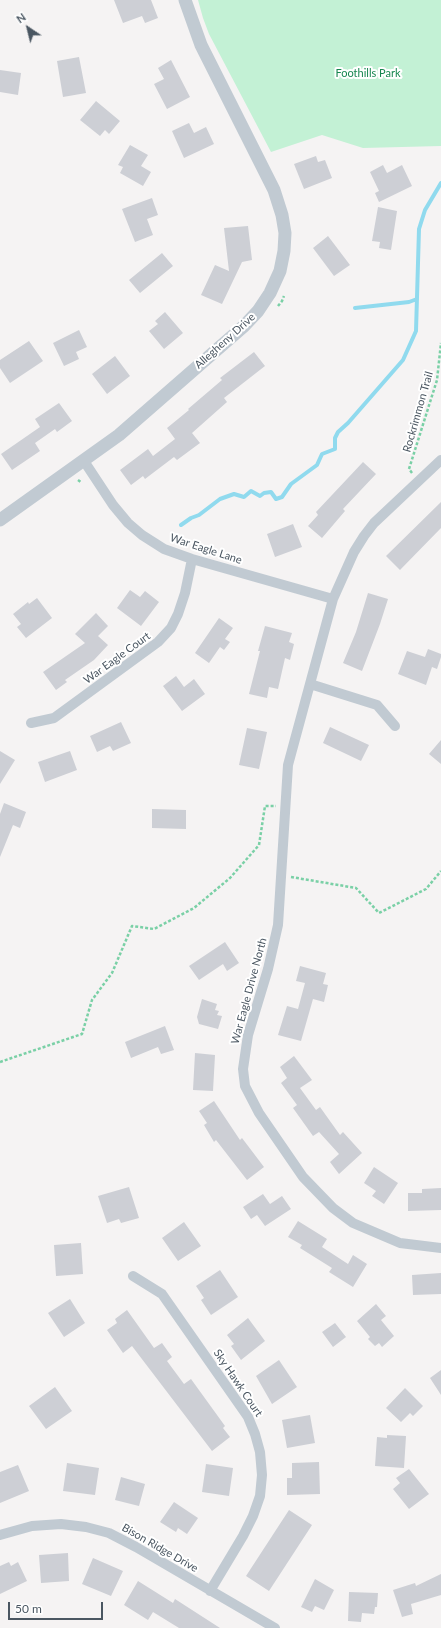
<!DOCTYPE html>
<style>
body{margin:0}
#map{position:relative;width:441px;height:1628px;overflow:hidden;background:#f5f3f3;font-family:Lato,sans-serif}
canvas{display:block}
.north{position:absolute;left:8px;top:8px;width:40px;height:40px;-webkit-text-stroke:3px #fff;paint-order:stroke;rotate:325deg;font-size:11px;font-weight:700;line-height:16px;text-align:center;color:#4a5661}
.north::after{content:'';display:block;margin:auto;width:14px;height:18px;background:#4a5661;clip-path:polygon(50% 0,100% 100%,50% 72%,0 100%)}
.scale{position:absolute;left:8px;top:1602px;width:95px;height:18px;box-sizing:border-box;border:2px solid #4a5661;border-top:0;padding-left:5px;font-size:12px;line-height:14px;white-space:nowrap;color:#4a5661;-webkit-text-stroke:3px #fff;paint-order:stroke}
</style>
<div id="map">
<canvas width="441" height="1628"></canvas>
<div class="north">N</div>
<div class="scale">50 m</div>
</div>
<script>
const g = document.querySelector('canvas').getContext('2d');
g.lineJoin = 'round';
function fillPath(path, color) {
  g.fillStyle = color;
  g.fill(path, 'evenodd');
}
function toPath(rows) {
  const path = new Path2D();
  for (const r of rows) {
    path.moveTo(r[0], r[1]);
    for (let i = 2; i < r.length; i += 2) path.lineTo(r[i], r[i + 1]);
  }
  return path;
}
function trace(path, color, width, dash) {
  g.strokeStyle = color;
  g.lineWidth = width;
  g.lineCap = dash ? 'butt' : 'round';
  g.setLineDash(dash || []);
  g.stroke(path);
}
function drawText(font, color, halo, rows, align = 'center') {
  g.font = font + ' Lato,sans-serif';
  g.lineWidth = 4;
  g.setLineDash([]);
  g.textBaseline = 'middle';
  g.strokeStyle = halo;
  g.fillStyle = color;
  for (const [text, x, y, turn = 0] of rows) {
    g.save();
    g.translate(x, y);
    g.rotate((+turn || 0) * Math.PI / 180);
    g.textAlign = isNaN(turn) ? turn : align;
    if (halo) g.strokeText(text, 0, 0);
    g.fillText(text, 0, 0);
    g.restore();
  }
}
fillPath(toPath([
 [198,0,441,0,441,146,363,148,322,135,271,152,209,34,203,18]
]), '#c3f1d5');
trace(toPath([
 [355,308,409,302,417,299],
 [181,525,191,518,199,515,220,499,234,494,244,497,251,491,260,496,264,493,271,492,276,499,282,497,291,484,317,465,322,454,335,449,335,438,338,432,348,423,403,360,416,331,419,229,425,210,441,183]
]), '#90daee', 4);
fillPath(toPath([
 [114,0,151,0,158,18,145,23,142,16,123,23],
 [79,57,86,93,63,97,57,61],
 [171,60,190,97,167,109,154,84,164,79,158,68],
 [0,70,21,73,18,95,0,92],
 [96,101,120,121,109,134,105,130,100,136,80,120],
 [189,123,194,133,206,127,214,144,184,158,172,131],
 [130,145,148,155,141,166,151,172,143,186,120,173,123,167,118,165],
 [316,156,318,162,325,160,332,178,304,189,294,164],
 [383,165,387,173,402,165,412,186,379,202,375,193,379,191,370,172],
 [152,198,158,215,147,219,153,235,135,242,122,209],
 [378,207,397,211,391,250,379,248,380,242,372,241],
 [248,226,252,260,242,262,222,304,201,295,215,265,229,271,224,228],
 [328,236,350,265,334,276,313,248],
 [162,253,173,266,140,293,129,280],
 [165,312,183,333,164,349,149,331,158,324,155,321],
 [79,330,87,347,76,352,79,359,64,366,53,343],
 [29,341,43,361,10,383,0,368,0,360],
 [254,352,265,366,224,398,227,402,192,433,200,443,177,460,174,457,145,479,143,476,131,485,120,470,148,449,153,456,175,439,167,428,189,410,188,409,222,380,220,378],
 [115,356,130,376,107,394,92,374],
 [59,403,72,421,57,432,55,429,35,443,40,451,12,470,1,454,40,427,35,419],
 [363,462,376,474,343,509,345,511,322,538,308,526,318,515,316,512],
 [441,502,441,528,400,570,386,556],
 [293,524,302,547,275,557,267,534],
 [130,590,140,597,145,591,159,602,141,626,117,608],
 [368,593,388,599,380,624,362,671,343,663,356,632],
 [37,598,52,618,26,638,17,627,21,624,13,614,28,602,29,604],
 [96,613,108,626,98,636,108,645,94,660,65,680,67,682,56,690,43,672,85,643,75,634],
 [219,618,233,628,225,639,230,642,224,650,220,647,209,663,195,653],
 [265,626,292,633,289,642,294,644,290,660,285,658,278,689,269,687,267,698,249,694,260,651,258,651],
 [428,649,441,654,441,657,437,669,432,667,426,685,398,674,407,651,425,657],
 [176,676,184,687,194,679,205,694,182,711,163,686],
 [121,722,131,743,113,751,110,746,97,752,90,736],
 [330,727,369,745,361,761,323,743],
 [247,728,267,732,259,769,239,765],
 [441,740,441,764,429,754],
 [0,751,15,760,0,784],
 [70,751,77,770,45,782,38,762],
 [4,803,26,812,20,828,13,825,0,857,0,814],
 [152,809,186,810,186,829,152,828],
 [225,942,239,963,227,971,223,964,199,980,189,966],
 [300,966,326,973,323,984,328,985,324,1002,313,999,301,1041,278,1035,287,1006,298,1009,305,983,296,981],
 [202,999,217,1004,215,1010,219,1011,217,1015,222,1016,218,1029,199,1024,197,1017],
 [165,1026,174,1050,161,1054,158,1047,131,1058,125,1042],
 [195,1053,215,1055,213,1091,193,1090],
 [294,1056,312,1080,300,1088,316,1110,320,1107,340,1135,343,1132,362,1153,339,1174,330,1162,339,1154,319,1132,313,1136,293,1108,297,1105,281,1083,287,1078,280,1067],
 [214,1101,240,1140,242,1138,264,1167,247,1180,216,1140,214,1142,204,1125,207,1123,199,1111],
 [374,1167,398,1183,384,1204,372,1196,376,1191,364,1183],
 [129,1187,139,1218,121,1223,119,1219,107,1223,98,1196],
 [441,1188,441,1210,408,1211,408,1193,422,1193,422,1189],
 [263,1194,270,1204,282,1196,291,1209,265,1226,257,1215,251,1219,243,1207],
 [298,1221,327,1239,322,1247,348,1264,353,1255,367,1264,353,1287,329,1272,332,1268,300,1248,302,1245,288,1237],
 [184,1222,201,1246,178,1261,162,1238],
 [81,1243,83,1274,56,1276,54,1245],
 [220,1270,238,1297,211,1315,201,1300,204,1298,196,1286],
 [441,1273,441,1294,413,1295,412,1275],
 [70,1299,85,1323,64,1337,48,1313],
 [376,1304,386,1316,381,1320,394,1336,382,1347,379,1343,375,1346,368,1339,370,1337,357,1321],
 [127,1310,154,1348,162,1343,172,1357,167,1361,184,1384,191,1379,225,1426,223,1428,230,1437,212,1451,132,1346,123,1353,107,1330,117,1323,115,1319],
 [248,1318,265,1341,241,1360,231,1346,234,1344,227,1335],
 [335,1323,346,1337,333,1347,322,1332],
 [279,1360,297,1387,272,1404,256,1376],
 [441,1370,441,1395,430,1378],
 [55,1387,72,1411,46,1429,29,1406],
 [405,1388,423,1406,413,1416,410,1413,401,1422,386,1408],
 [310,1415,315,1443,287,1448,282,1420],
 [387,1435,406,1436,404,1468,375,1466,377,1437,387,1438],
 [319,1462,320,1494,287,1495,287,1478,292,1478,292,1463],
 [67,1463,99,1468,95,1495,63,1491],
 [206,1464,233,1468,229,1496,202,1492],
 [18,1465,29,1491,0,1503,0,1472],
 [409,1469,429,1494,409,1509,393,1489,400,1483,396,1478],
 [121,1477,145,1484,139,1506,115,1500],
 [174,1502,198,1518,187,1534,178,1528,176,1532,160,1522],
 [289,1510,312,1525,269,1591,246,1576],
 [68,1553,69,1581,41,1583,39,1555],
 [93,1558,123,1571,111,1596,82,1584],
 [9,1562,11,1566,18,1562,27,1581,0,1594,0,1566],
 [441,1574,441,1595,411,1604,413,1614,402,1617,393,1590,415,1583,416,1586],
 [315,1579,334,1590,324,1610,315,1606,312,1612,301,1607],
 [138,1581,173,1603,175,1599,220,1628,179,1628,153,1612,148,1620,124,1605],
 [349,1592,378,1593,377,1607,375,1607,374,1614,362,1613,361,1622,348,1621]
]), '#cdcfd5');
trace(toPath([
 [278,306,282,301,284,296],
 [412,473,409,469,437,380,441,343],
 [78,480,82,483],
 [291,877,356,888,379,913,426,889,441,871],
 [0,1062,82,1034,92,1000,112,973,132,926,154,929,194,908,230,878,259,845,265,806,276,806]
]), '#7ad0a6', 2.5, [3, 2]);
trace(toPath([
 [441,460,374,523,364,536,354,552,333,599,288,765,278,925,268,969,248,1035,243,1069,245,1086,259,1113,303,1177,333,1208,353,1223,400,1243,441,1248],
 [84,461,113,505,128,523,142,535,164,549,192,559,333,599],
 [310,684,377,705,395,726],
 [31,723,54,718,158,642,171,628,178,614,185,593,192,559],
 [133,1276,162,1294,248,1417,255,1434,260,1452,262,1475,260,1496,253,1516,243,1536,210,1591],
 [0,1535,32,1526,61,1524,86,1527,109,1533,136,1547,275,1628]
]), '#c1cad2', 10);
trace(toPath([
 [0,520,119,435,244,326,258,311,270,293,280,271,284,251,285,233,282,215,274,190,201,45,185,0]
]), '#c1cad2', 13);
drawText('11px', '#17864f', '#fff', [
 ["Foothills Park",368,73]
]);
drawText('11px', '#4a5661', '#fff', [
 ["Allegheny Drive",225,341,-42],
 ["Rockrimmon Trail",418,412,-74],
 ["War Eagle Lane",206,549,18],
 ["War Eagle Court",117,658,-36],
 ["War Eagle Drive North",249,991,-75],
 ["Sky Hawk Court",238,1383,56],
 ["Bison Ridge Drive",160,1548,30]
]);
</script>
